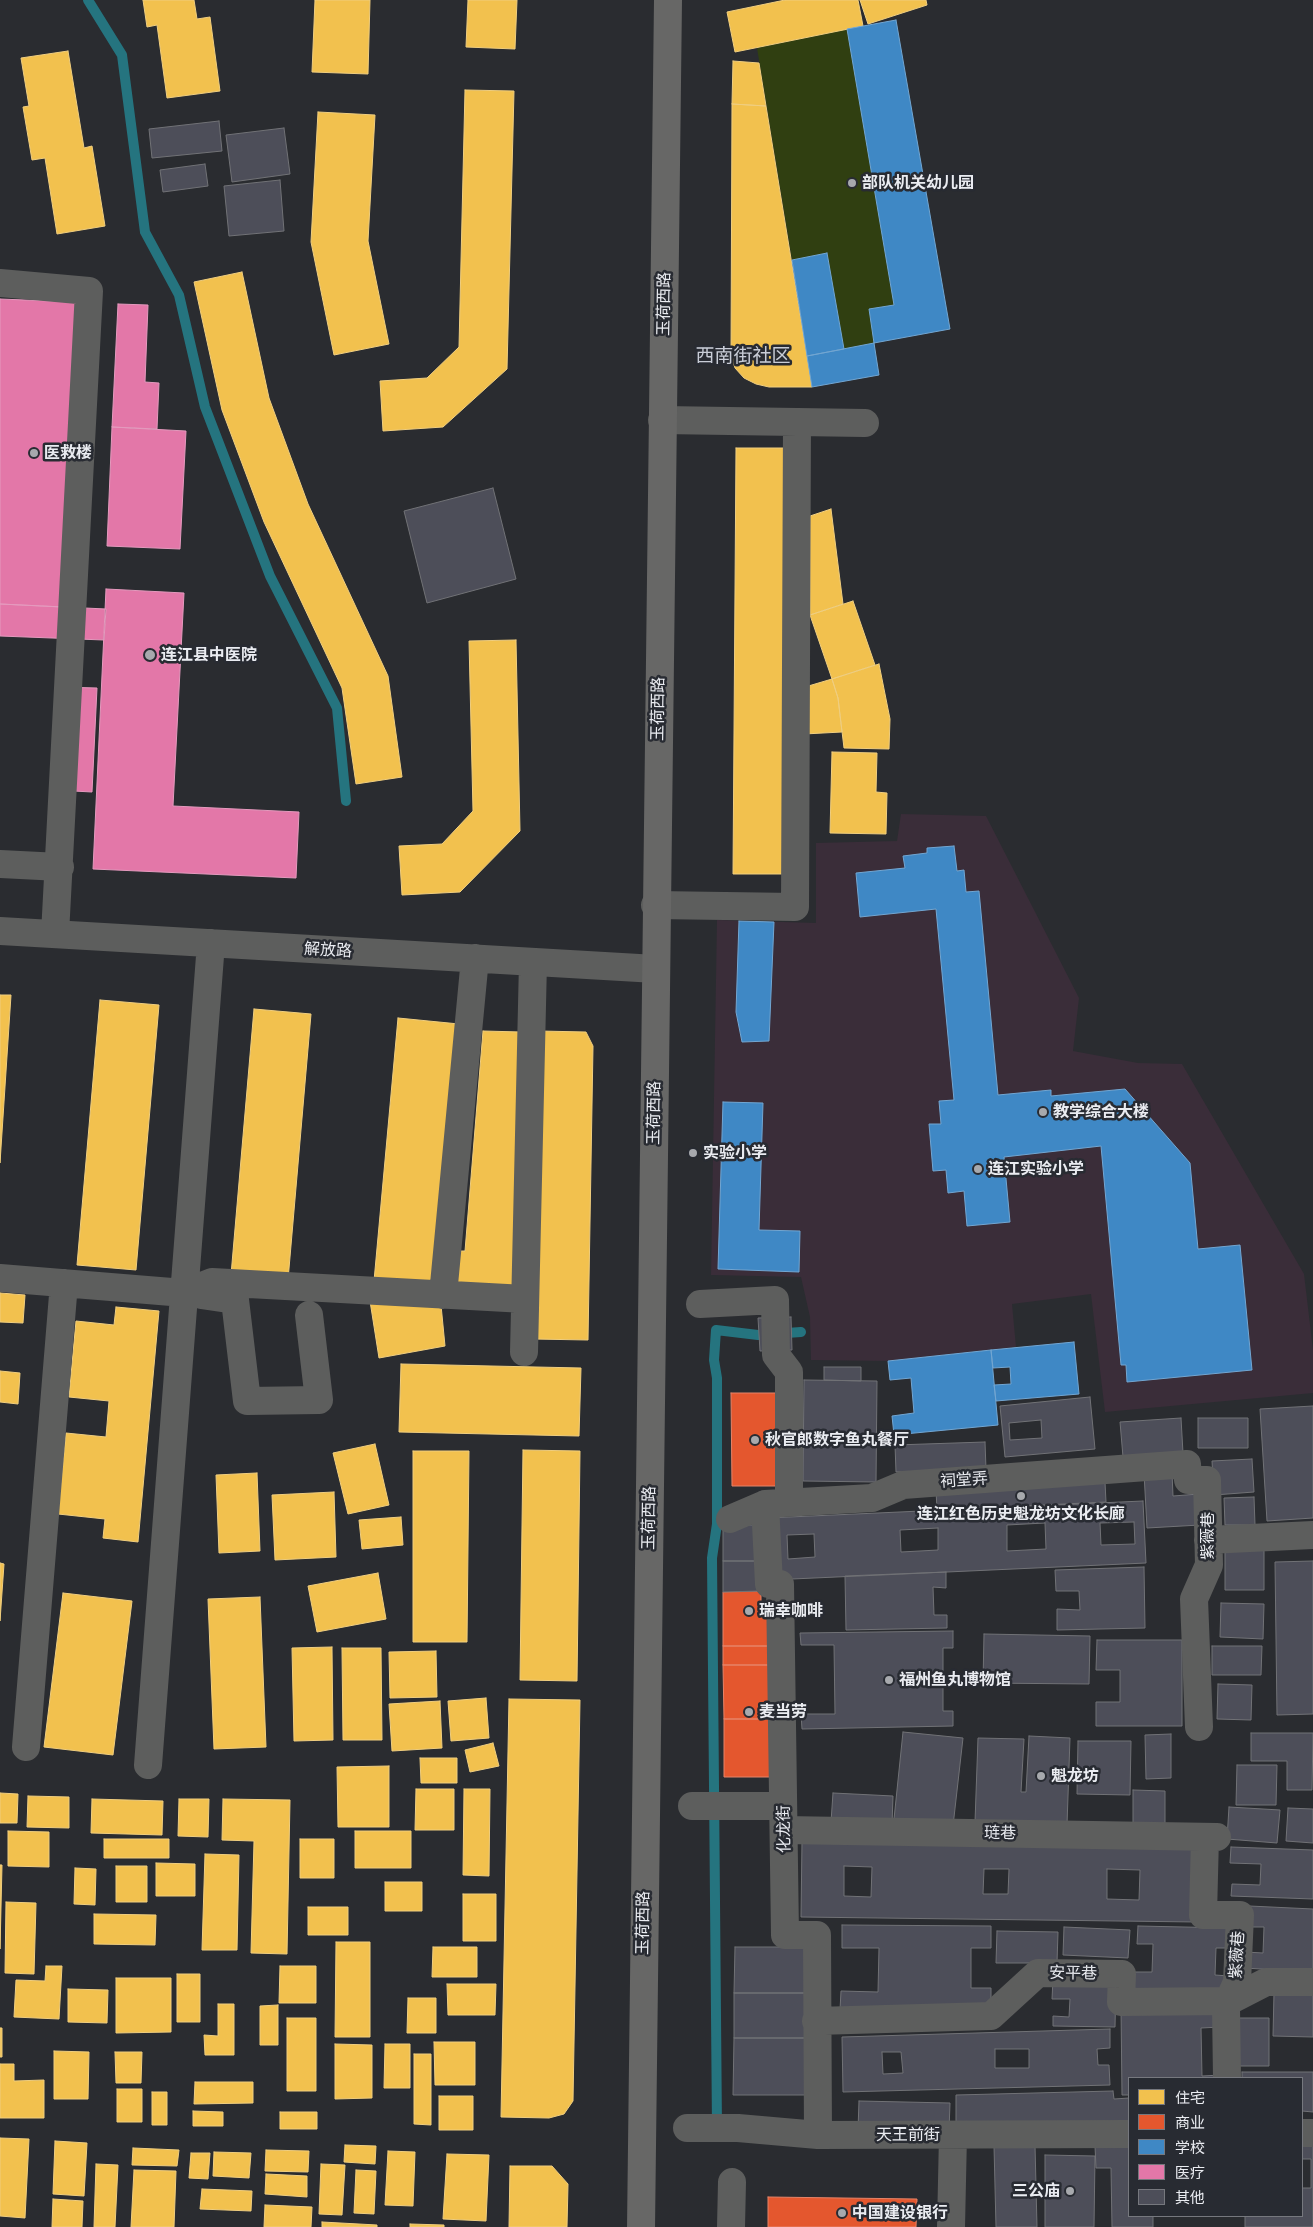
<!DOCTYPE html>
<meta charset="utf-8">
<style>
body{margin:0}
#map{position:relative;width:1313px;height:2227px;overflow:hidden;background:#2a2c30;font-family:"Golos Text","Noto Sans SC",sans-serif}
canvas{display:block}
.legend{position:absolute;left:1128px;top:2077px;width:175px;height:140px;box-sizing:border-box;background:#282b32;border:1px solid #76787e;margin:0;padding:6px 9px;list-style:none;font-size:15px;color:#eaecf1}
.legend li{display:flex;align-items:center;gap:10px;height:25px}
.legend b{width:25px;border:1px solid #76787e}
</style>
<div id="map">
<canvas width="1313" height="2227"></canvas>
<ul class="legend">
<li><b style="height:14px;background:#f2c14e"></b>住宅</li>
<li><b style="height:14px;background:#e4572e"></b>商业</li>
<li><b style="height:14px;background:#3f88c5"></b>学校</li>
<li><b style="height:14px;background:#e377a8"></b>医疗</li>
<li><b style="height:14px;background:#4d4e59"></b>其他</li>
</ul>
</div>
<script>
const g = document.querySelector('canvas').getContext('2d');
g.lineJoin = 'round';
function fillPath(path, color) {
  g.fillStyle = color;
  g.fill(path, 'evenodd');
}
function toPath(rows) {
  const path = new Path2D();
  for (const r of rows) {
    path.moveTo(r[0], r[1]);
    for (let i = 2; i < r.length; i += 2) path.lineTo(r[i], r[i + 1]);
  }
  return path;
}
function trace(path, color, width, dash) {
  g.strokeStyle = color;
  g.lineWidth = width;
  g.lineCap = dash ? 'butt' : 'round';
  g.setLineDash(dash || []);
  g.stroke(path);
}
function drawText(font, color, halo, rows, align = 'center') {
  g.font = font + ' "Golos Text","Noto Sans SC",sans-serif';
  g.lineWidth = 5;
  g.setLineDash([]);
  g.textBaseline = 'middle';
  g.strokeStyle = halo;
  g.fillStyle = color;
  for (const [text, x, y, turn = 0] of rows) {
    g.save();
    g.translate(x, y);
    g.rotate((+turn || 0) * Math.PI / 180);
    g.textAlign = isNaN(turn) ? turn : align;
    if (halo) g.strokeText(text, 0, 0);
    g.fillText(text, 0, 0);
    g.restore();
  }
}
fillPath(toPath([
 [901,814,986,816,1079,998,1073,1051,1138,1063,1182,1064,1304,1274,1313,1350,1313,1393,1105,1412,1091,1294,1012,1304,1016,1347,888,1361,811,1360,810,1317,801,1277,711,1275,717,920,816,923,816,843,897,841]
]), '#3a2d39');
fillPath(toPath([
 [847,29,894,305,869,309,874,343,844,349,827,254,792,260,757,48]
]), '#303f11');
const homes = toPath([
 [143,0,194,0,197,19,210,17,220,91,167,98,157,25,147,27,143,0],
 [315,0,370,0,368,74,312,72,315,0],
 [468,0,517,0,515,49,466,47,468,0],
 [785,0,858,0,863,26,735,52,727,12,785,0],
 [860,0,926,0,927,5,868,24,860,0],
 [68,51,84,148,92,146,105,226,57,234,45,158,32,160,23,107,29,106,21,58,68,51],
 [733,61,759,63,766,106,732,104,733,61],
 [465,90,514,91,507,369,443,427,383,431,380,381,427,378,459,347,465,90],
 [732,104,766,106,812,387,769,387,756,384,744,378,735,368,731,355,732,104],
 [318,112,375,115,368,241,389,344,334,355,311,242,318,112],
 [242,272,269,398,308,504,388,676,402,777,356,784,342,688,264,522,222,410,194,282,242,272],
 [736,448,790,448,786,874,733,874,736,448],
 [831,509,843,604,810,615,810,516,831,509],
 [853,601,875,665,832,679,810,615,853,601],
 [516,640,520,831,460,892,402,895,399,846,442,844,473,811,469,641,516,640],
 [879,664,890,719,889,749,844,748,838,698,832,679,879,664],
 [832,679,838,698,842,732,804,734,805,687,832,679],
 [832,752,877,753,876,792,887,793,886,834,830,833,832,752],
 [0,995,11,995,0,1163,0,995],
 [100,1000,159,1005,136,1270,77,1265,100,1000],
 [254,1009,311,1014,288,1280,231,1275,254,1009],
 [398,1018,459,1024,434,1287,374,1281,398,1018],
 [483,1031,521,1032,513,1290,453,1288,456,1251,465,1251,483,1031],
 [539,1031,586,1032,593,1046,588,1340,533,1339,539,1031],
 [0,1293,25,1295,23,1323,0,1322,0,1293],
 [370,1301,441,1305,445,1346,379,1358,370,1301],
 [116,1307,159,1311,138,1542,103,1538,105,1519,58,1514,66,1433,106,1437,109,1401,69,1397,76,1321,114,1325,116,1307],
 [401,1364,581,1368,579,1436,399,1432,401,1364],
 [0,1371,20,1373,18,1404,0,1402,0,1371],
 [375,1444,389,1505,348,1514,333,1453,375,1444],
 [523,1450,580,1451,577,1681,520,1680,523,1450],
 [413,1451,469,1451,467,1642,413,1642,413,1451],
 [257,1473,260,1551,219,1553,216,1475,257,1473],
 [334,1492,336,1557,275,1560,272,1495,334,1492],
 [401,1517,403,1545,362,1549,359,1520,401,1517],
 [0,1563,4,1564,0,1621,0,1563],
 [378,1573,386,1619,317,1632,308,1586,378,1573],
 [63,1593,132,1601,113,1755,44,1747,63,1593],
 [260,1597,266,1747,214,1749,208,1599,260,1597],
 [332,1647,333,1740,294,1741,292,1648,332,1647],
 [342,1648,381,1648,382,1740,343,1740,342,1648],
 [436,1651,437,1697,390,1698,389,1652,436,1651],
 [486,1698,489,1738,451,1741,448,1701,486,1698],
 [509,1699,580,1700,573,2101,564,2114,549,2118,501,2117,509,1699],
 [440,1701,442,1748,392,1751,389,1704,440,1701],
 [493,1743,499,1766,470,1772,465,1750,493,1743],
 [420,1758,457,1758,457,1783,421,1783,420,1758],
 [389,1766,389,1827,338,1827,337,1767,389,1766],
 [416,1789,454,1789,454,1830,415,1830,416,1789],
 [464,1789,490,1789,489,1876,463,1875,464,1789],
 [0,1793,18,1794,17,1823,0,1823,0,1793],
 [28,1796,69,1797,69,1828,27,1827,28,1796],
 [92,1799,163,1801,162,1835,91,1833,92,1799],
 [179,1799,209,1799,208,1837,178,1836,179,1799],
 [223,1799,290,1800,287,1954,251,1953,254,1841,222,1840,223,1799],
 [8,1831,49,1832,49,1867,8,1866,8,1831],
 [355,1831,411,1831,411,1868,355,1868,355,1831],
 [104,1839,169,1839,169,1858,104,1858,104,1839],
 [300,1839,334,1839,334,1878,300,1878,300,1839],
 [205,1854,239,1855,237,1950,202,1950,205,1854],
 [156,1863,195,1864,195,1896,156,1896,156,1863],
 [0,1865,2,1865,0,1949,0,1865],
 [116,1866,147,1866,147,1902,116,1902,116,1866],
 [75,1868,96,1869,95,1905,74,1904,75,1868],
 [385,1882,422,1882,422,1911,385,1911,385,1882],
 [463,1894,496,1894,496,1941,463,1941,463,1894],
 [6,1902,36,1903,34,1974,5,1973,6,1902],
 [308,1907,348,1907,348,1935,308,1935,308,1907],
 [94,1914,156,1915,155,1945,94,1944,94,1914],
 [336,1942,370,1942,370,2037,335,2037,336,1942],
 [433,1947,477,1947,477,1977,432,1977,433,1947],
 [46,1966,62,1966,59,2019,14,2017,16,1980,45,1981,46,1966],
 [280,1966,316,1966,316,2003,279,2003,280,1966],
 [177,1974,200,1974,200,2022,177,2022,177,1974],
 [116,1978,171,1978,171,2032,116,2033,116,1978],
 [447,1984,496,1984,495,2015,448,2015,447,1984],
 [68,1989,108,1990,107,2023,68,2022,68,1989],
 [408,1998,436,1998,436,2033,407,2033,408,1998],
 [218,2004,234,2004,234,2055,205,2055,204,2035,218,2036,218,2004],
 [278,2005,278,2045,260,2045,260,2006,278,2005],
 [287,2018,316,2018,316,2091,287,2091,287,2018],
 [0,2028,2,2028,2,2057,0,2057,0,2028],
 [434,2042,475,2042,475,2085,435,2085,434,2042],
 [335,2044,372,2045,372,2098,335,2099,335,2044],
 [385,2044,410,2044,410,2088,384,2088,385,2044],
 [54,2051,89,2052,88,2099,54,2099,54,2051],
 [115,2052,142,2052,141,2083,116,2083,115,2052],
 [414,2054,431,2054,431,2125,414,2124,414,2054],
 [0,2064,14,2064,14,2081,44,2080,44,2118,0,2118,0,2064],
 [195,2082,253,2082,253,2103,194,2104,195,2082],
 [117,2089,142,2089,142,2122,117,2122,117,2089],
 [152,2092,167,2092,167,2125,152,2125,152,2092],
 [439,2096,473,2096,473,2130,439,2130,439,2096],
 [193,2111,223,2112,223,2126,193,2126,193,2111],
 [280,2112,317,2112,317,2129,280,2129,280,2112],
 [0,2138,29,2139,25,2218,0,2216,0,2138],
 [55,2141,87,2143,84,2196,53,2194,55,2141],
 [345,2145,376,2146,375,2164,344,2162,345,2145],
 [133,2148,179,2150,177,2166,132,2165,133,2148],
 [266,2150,309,2151,308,2172,265,2171,266,2150],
 [388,2151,415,2152,413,2206,385,2205,388,2151],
 [214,2152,251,2153,249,2178,213,2176,214,2152],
 [191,2153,210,2153,208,2179,189,2178,191,2153],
 [447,2154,489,2155,486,2221,443,2219,447,2154],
 [96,2164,118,2165,115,2227,94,2227,96,2164],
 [321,2164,345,2165,342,2215,319,2214,321,2164],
 [510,2166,552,2166,568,2184,567,2227,509,2227,510,2166],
 [134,2170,176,2171,174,2227,131,2227,134,2170],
 [356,2170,376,2171,374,2214,354,2213,356,2170],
 [266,2174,307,2176,307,2197,265,2194,266,2174],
 [202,2189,252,2191,251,2211,200,2209,202,2189],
 [53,2199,83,2201,82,2227,52,2227,53,2199],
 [265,2205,312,2207,311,2227,264,2227,265,2205],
 [322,2222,377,2225,377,2227,322,2227,322,2222],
 [410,2224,444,2225,444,2227,410,2227,410,2224]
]);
fillPath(homes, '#f2c14e');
trace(homes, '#f0ce7f', 1);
const shops = toPath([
 [731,1393,778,1393,777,1486,732,1486,731,1393],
 [761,1591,761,1608,773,1608,774,1646,723,1646,723,1592,761,1591],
 [723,1646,775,1646,775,1665,723,1665,723,1646],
 [723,1665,775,1665,775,1719,724,1719,723,1665],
 [724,1719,775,1719,776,1777,724,1777,724,1719],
 [768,2197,917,2199,916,2227,768,2227,768,2197]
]);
fillPath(shops, '#e4572e');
trace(shops, '#e68468', 1);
const schools = toPath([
 [896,20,950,329,874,343,869,309,894,305,847,29,896,20],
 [827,253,844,349,807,356,792,260,827,253],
 [874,343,879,375,812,387,807,356,874,343],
 [954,846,957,871,964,870,966,892,979,891,998,1095,1051,1090,1051,1096,1125,1089,1190,1163,1198,1249,1240,1245,1252,1370,1127,1382,1126,1365,1121,1365,1101,1146,1004,1157,1010,1222,967,1226,964,1191,948,1193,946,1170,933,1171,929,1124,941,1124,939,1101,954,1100,936,909,860,917,856,873,905,868,903,856,927,853,927,848,954,846],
 [739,921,774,922,769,1041,742,1042,736,1012,739,921],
 [723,1102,763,1103,759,1230,800,1231,799,1272,718,1269,723,1102],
 [1074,1342,1079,1394,996,1401,994,1385,1011,1384,1010,1367,993,1368,991,1350,1074,1342],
 [991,1350,998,1425,894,1435,892,1416,914,1413,911,1378,890,1380,888,1361,991,1350]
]);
fillPath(schools, '#3f88c5');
trace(schools, '#72a6d2', 1);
const health = toPath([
 [0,299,76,302,62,607,0,604,0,299],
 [118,304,148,305,145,382,159,383,157,429,112,427,118,304],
 [112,427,186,431,180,549,107,546,112,427],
 [106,589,184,593,173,806,299,812,296,878,93,869,106,589],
 [0,604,106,609,104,640,0,636,0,604],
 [60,687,97,688,92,792,55,790,60,687]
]);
fillPath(health, '#e377a8');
trace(health, '#e59abe', 1);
trace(toPath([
 [88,0,122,55,145,232,179,295,205,407,270,576,337,708,346,801],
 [717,2128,712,1558,717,1524,717,1378,714,1360,716,1330,758,1335,801,1332]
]), '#25747f', 10);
const building = toPath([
 [219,121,222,151,152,158,149,129,219,121],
 [284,128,290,174,232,182,226,135,284,128],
 [205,164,208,186,163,192,160,170,205,164],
 [280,180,284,231,229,236,224,186,280,180],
 [493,488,516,579,427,603,404,511,493,488],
 [791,1317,792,1350,760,1351,758,1318,791,1317],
 [824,1367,861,1367,861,1381,824,1380,824,1367],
 [804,1380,877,1381,876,1482,803,1481,804,1380],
 [1090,1397,1095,1449,1005,1457,1000,1406,1090,1397],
 [1041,1420,1042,1438,1010,1440,1009,1423,1041,1420],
 [1313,1406,1313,1518,1267,1521,1260,1409,1313,1406],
 [1181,1418,1183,1453,1123,1457,1120,1422,1181,1418],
 [1198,1418,1248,1418,1248,1448,1198,1448,1198,1418],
 [985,1442,986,1469,896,1472,895,1445,985,1442],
 [1252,1459,1254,1492,1214,1495,1212,1461,1252,1459],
 [1172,1472,1173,1496,1199,1494,1200,1525,1147,1528,1144,1473,1172,1472],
 [1105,1482,1106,1502,937,1510,936,1490,1105,1482],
 [1254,1497,1255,1525,1225,1525,1224,1498,1254,1497],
 [1143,1501,1146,1563,770,1580,767,1518,1143,1501],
 [1134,1522,1135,1544,1101,1545,1100,1523,1134,1522],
 [1045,1523,1046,1549,1007,1551,1007,1525,1045,1523],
 [938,1528,938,1550,901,1552,900,1530,938,1528],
 [814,1534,815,1557,788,1559,787,1535,814,1534],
 [723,1525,756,1525,756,1561,723,1561,723,1525],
 [1225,1549,1264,1549,1264,1590,1225,1590,1225,1549],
 [723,1561,761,1561,761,1591,723,1592,723,1561],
 [1313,1561,1313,1714,1277,1715,1275,1562,1313,1561],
 [1144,1567,1145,1628,1057,1630,1057,1609,1080,1610,1079,1591,1056,1591,1055,1570,1144,1567],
 [946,1572,946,1588,933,1587,934,1615,947,1615,947,1628,846,1630,845,1576,946,1572],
 [1221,1603,1264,1604,1263,1639,1220,1637,1221,1603],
 [953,1631,953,1648,943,1648,943,1711,953,1711,953,1726,802,1729,801,1714,835,1714,834,1645,801,1645,800,1633,953,1631],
 [984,1634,1090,1636,1089,1684,983,1683,984,1634],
 [1097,1640,1182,1640,1182,1726,1096,1726,1096,1702,1120,1702,1120,1670,1096,1670,1097,1640],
 [1212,1646,1262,1646,1261,1675,1212,1675,1212,1646],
 [1218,1684,1252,1685,1251,1720,1217,1719,1218,1684],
 [903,1732,963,1738,953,1826,894,1819,903,1732],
 [1251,1733,1313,1733,1312,1790,1287,1790,1287,1761,1251,1761,1251,1733],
 [1171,1734,1171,1778,1146,1779,1145,1735,1171,1734],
 [1029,1736,1070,1738,1067,1825,975,1822,978,1738,1024,1739,1021,1792,1026,1792,1029,1736],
 [1078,1741,1131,1741,1130,1795,1077,1794,1078,1741],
 [1237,1765,1277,1765,1276,1805,1236,1805,1237,1765],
 [1133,1790,1165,1791,1165,1825,1133,1824,1133,1790],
 [833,1793,893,1796,892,1825,831,1822,833,1793],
 [1229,1807,1280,1810,1277,1843,1227,1839,1229,1807],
 [1288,1808,1313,1809,1313,1843,1286,1841,1288,1808],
 [802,1842,1198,1846,1197,1922,801,1917,802,1842],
 [844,1866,872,1867,871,1897,844,1896,844,1866],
 [984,1869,1009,1869,1008,1894,983,1894,984,1869],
 [1107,1869,1140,1870,1139,1900,1107,1899,1107,1869],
 [1231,1847,1313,1850,1313,1899,1231,1896,1232,1884,1260,1885,1261,1864,1230,1863,1231,1847],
 [1249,1906,1313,1909,1313,1972,1244,1968,1245,1952,1263,1953,1264,1927,1248,1927,1249,1906],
 [842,1925,991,1926,991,1948,971,1948,971,1988,991,1988,991,2012,840,2010,841,1991,878,1992,879,1948,842,1948,842,1925],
 [1138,1926,1230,1928,1229,1948,1216,1948,1215,1975,1229,1976,1228,1993,1132,1991,1132,1972,1152,1972,1153,1944,1137,1944,1138,1926],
 [1064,1927,1130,1930,1128,1958,1063,1955,1064,1927],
 [997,1931,1058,1932,1057,1963,996,1963,997,1931],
 [735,1947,812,1947,812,1993,734,1993,735,1947],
 [1053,1979,1116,1980,1115,2027,1053,2026,1053,2016,1069,2017,1070,1999,1052,1999,1053,1979],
 [734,1993,812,1993,812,2038,734,2038,734,1993],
 [1274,1993,1313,1994,1313,2037,1273,2036,1274,1993],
 [1221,2007,1221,2027,1201,2028,1202,2076,1221,2075,1221,2078,1129,2078,1129,2095,1122,2095,1121,2008,1221,2007],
 [1238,2018,1269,2018,1269,2066,1238,2066,1238,2018],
 [1110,2029,1110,2048,1097,2049,1098,2065,1109,2065,1110,2085,843,2092,842,2037,1110,2029],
 [995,2049,1029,2049,1029,2068,995,2068,995,2049],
 [882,2052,901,2052,903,2073,883,2074,882,2052],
 [734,2038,812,2038,812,2095,733,2095,734,2038],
 [1242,2072,1313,2072,1313,2112,1302,2111,1302,2078,1242,2078,1242,2072],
 [1113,2091,1114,2099,1129,2098,1129,2123,956,2126,956,2095,1113,2091],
 [859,2101,950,2103,949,2131,858,2130,859,2101],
 [1302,2143,1313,2143,1313,2227,1245,2227,1245,2216,1302,2216,1302,2188,1311,2188,1311,2159,1302,2159,1302,2143],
 [1035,2145,1037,2227,996,2227,994,2146,1035,2145],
 [1129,2145,1129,2216,1153,2216,1153,2227,1112,2227,1111,2168,1096,2168,1095,2146,1129,2145],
 [1045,2155,1095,2156,1094,2227,1045,2227,1045,2155]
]);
fillPath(building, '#4d4e59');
trace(building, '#717276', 1);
trace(toPath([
 [0,283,89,291,55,934],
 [662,420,865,423],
 [0,864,60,867],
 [655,905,795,907,797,422],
 [0,931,656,969],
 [0,1278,184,1293,212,1282,525,1299],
 [201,1295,235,1300,247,1401,319,1400,309,1315],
 [443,1295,475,958],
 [700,1304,775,1300,776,1355,789,1372,789,1502],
 [524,1352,533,962],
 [765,1504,769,1584,780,1584,785,1935,817,1935,818,2135],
 [730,1519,765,1504,872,1498,903,1485,1187,1464,1188,1480,1207,1480,1209,1565,1194,1599,1199,1727],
 [1208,1540,1313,1535],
 [26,1747,64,1283],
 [148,1765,211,943],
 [692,1806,783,1806],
 [784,1830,1217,1837],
 [1205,1837,1203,1915,1240,1915,1237,1982,1226,2007,1227,2078],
 [816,2021,991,2016,1038,1973,1122,1974,1121,2002,1229,2001,1266,1982,1313,1982],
 [687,2128,738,2128,818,2135,1129,2134],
 [1302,2133,1313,2133],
 [731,2227,732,2182],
 [951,2227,953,2135]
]), '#5d5e5d', 28);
trace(toPath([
 [641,2227,668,0]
]), '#676766', 28);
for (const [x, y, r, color] of [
 [852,183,5,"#a7a9ad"],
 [34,453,5,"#a7a9ad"],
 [150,655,6,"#a7a9ad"],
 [1043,1112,5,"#a7a9ad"],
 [693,1153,5,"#a7a9ad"],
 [978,1169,5,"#a7a9ad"],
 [755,1440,5,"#a7a9ad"],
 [1021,1496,5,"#a7a9ad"],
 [749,1611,5,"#a7a9ad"],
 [889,1680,5,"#a7a9ad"],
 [749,1712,5,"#a7a9ad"],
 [1041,1776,5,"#a7a9ad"],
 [1070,2191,5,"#a7a9ad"],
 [842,2213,5,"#a7a9ad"]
]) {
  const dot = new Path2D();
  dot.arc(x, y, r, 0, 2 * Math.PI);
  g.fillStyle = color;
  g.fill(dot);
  trace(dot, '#282b32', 2);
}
drawText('bold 16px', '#eaecf1', '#282b32', [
 ["部队机关幼儿园",862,183],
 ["医救楼",44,453],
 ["连江县中医院",161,655],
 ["教学综合大楼",1053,1112],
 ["实验小学",703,1153],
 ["连江实验小学",988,1169],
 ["秋官郎数字鱼丸餐厅",765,1440],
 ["连江红色历史魁龙坊文化长廊",1021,1514,"center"],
 ["瑞幸咖啡",759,1611],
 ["福州鱼丸博物馆",899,1680],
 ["麦当劳",759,1712],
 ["魁龙坊",1051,1776],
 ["三公庙",1060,2191,"right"],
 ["中国建设银行",852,2213]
], 'left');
drawText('16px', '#eaecf1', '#282b32', [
 ["玉荷西路",664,304,-89],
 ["玉荷西路",658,709,-89],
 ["解放路",328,950,3],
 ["玉荷西路",654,1113,-89],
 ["祠堂弄",964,1480,-4],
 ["玉荷西路",649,1518,-89],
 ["紫薇巷",1208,1536,-90],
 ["化龙街",784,1829,-91],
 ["琏巷",1000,1833,1],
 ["玉荷西路",643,1923,-89],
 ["紫薇巷",1237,1955,-86],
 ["安平巷",1073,1973,1],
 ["天王前街",908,2135]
]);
drawText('19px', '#c9cdd7', '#282b32', [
 ["西南街社区",743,356]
]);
</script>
